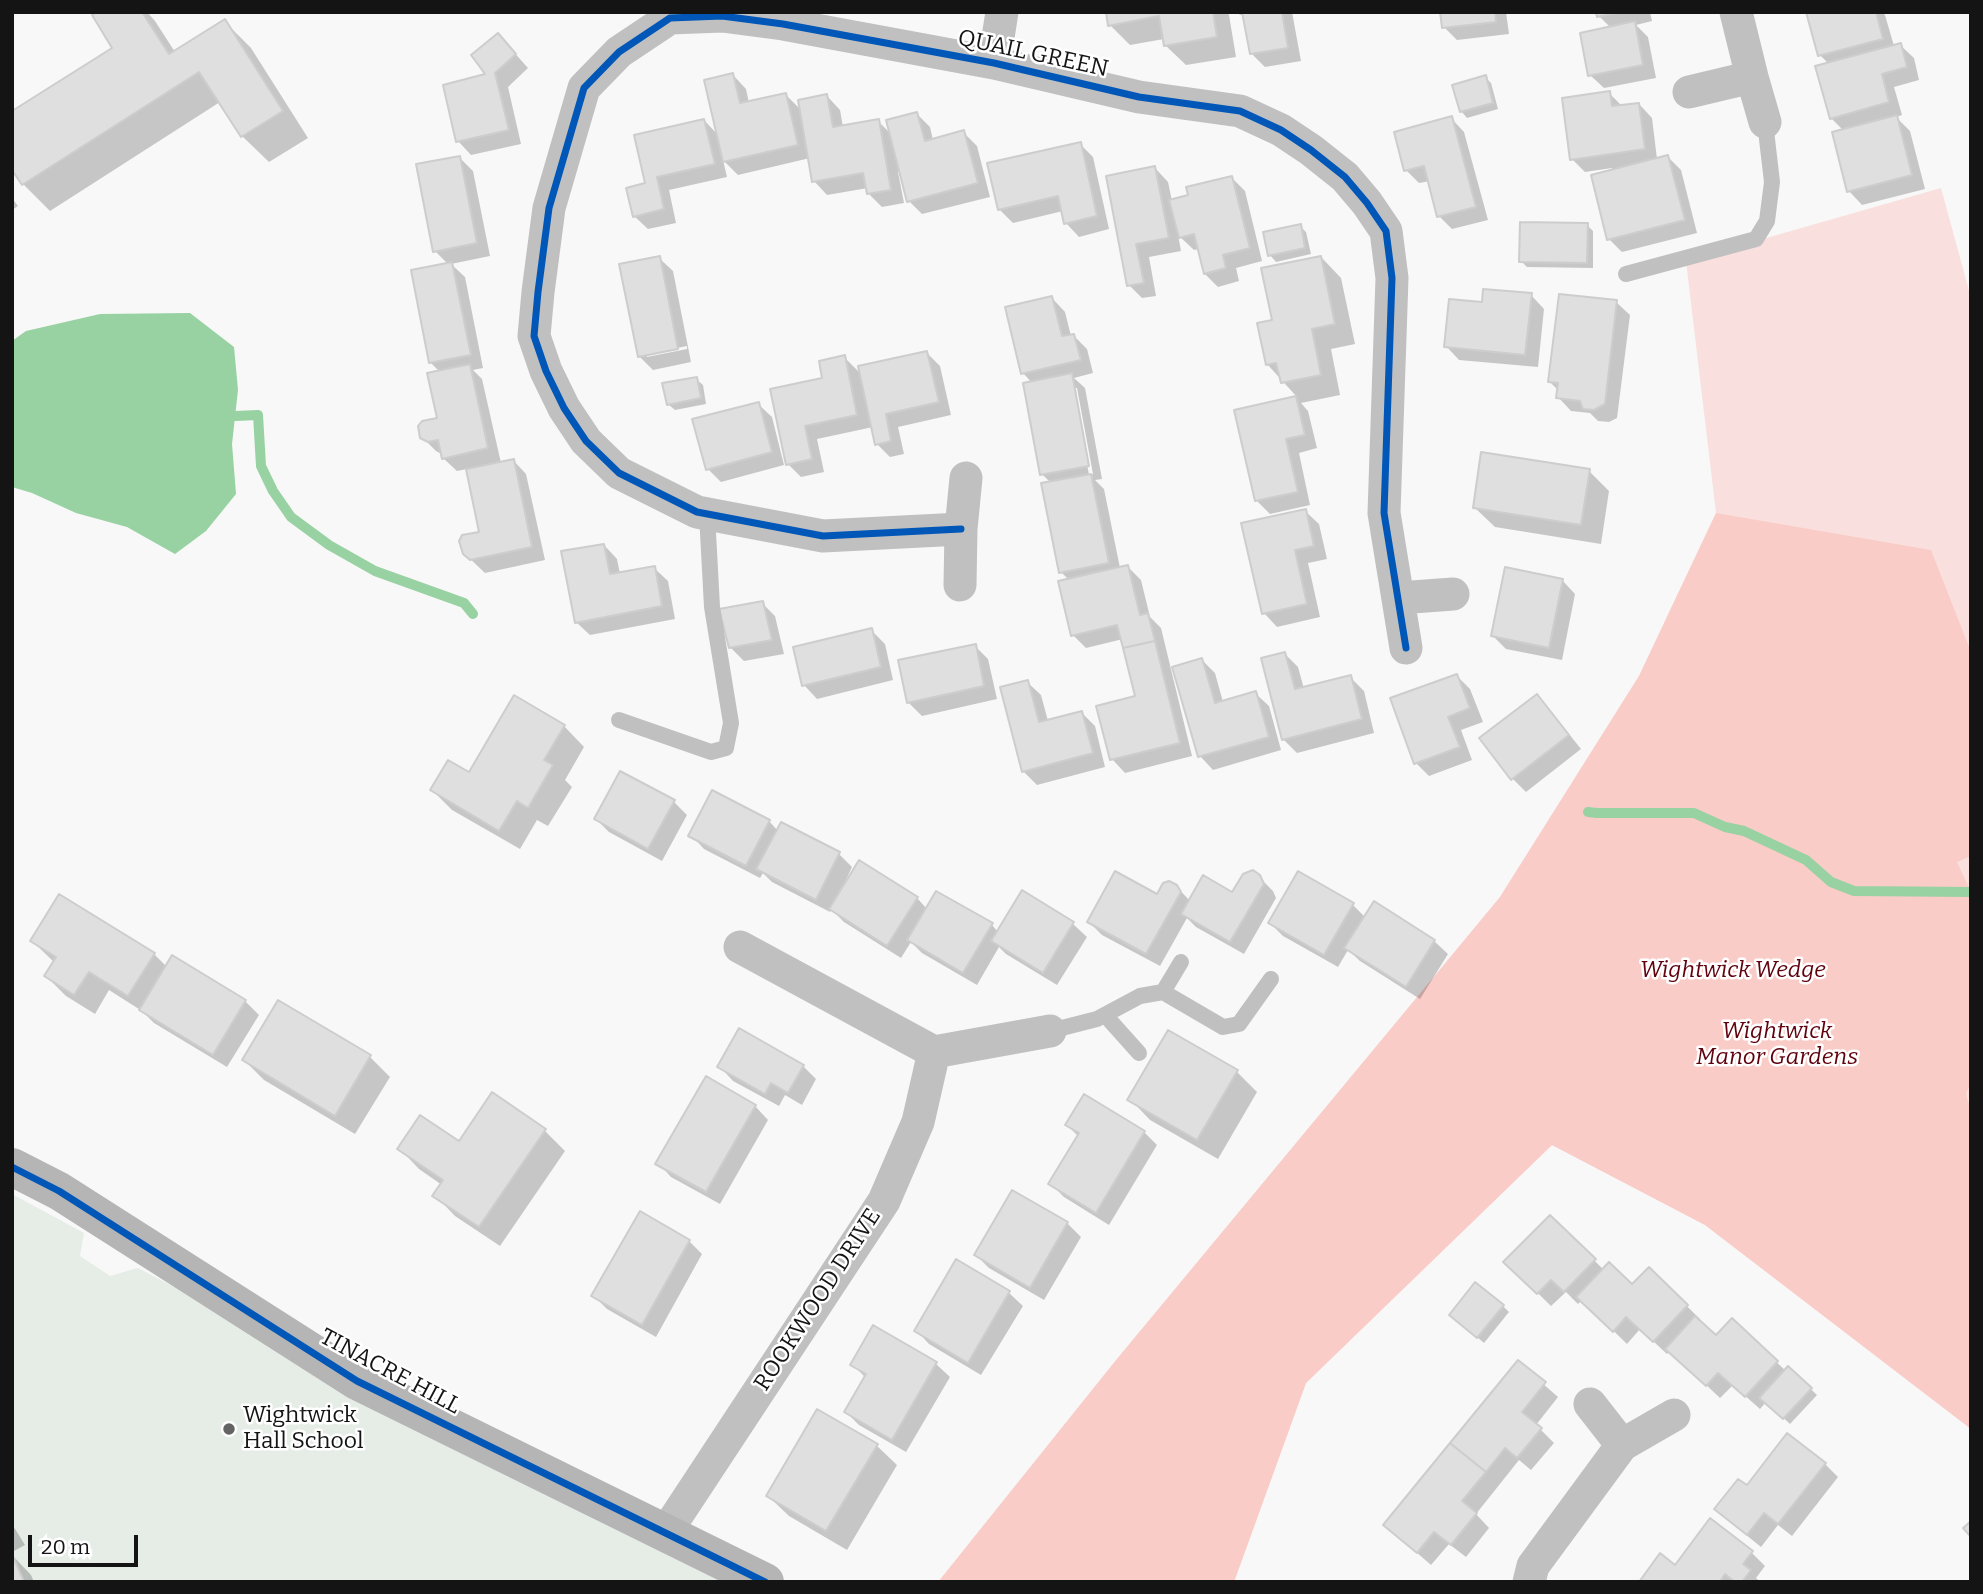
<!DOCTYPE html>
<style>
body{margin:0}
#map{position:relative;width:1983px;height:1594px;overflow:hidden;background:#f7f8f7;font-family:Bitter,serif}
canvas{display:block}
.frame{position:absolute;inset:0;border:14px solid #131413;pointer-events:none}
.scale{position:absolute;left:28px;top:1535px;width:110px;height:32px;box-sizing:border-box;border:4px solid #131413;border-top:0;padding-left:9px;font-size:21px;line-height:24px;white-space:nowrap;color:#131413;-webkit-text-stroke:5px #fff;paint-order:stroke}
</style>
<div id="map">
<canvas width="1983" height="1594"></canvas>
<div class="frame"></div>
<div class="scale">20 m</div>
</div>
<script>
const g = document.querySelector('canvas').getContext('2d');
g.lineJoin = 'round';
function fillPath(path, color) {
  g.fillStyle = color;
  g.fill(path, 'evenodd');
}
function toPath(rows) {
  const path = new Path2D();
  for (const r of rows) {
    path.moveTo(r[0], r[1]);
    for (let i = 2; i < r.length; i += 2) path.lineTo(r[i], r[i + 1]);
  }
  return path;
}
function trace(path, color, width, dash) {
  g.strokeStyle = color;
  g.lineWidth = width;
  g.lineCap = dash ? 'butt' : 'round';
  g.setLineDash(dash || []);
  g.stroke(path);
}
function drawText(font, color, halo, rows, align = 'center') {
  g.font = font + ' Bitter,serif';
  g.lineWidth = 5;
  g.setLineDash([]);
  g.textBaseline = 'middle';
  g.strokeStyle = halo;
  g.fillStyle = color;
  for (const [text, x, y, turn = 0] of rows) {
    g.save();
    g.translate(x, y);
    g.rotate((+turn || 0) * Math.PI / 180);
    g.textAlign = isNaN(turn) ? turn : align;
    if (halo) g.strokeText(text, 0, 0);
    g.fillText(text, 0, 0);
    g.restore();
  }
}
fillPath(toPath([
 [12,1194,84,1233,80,1256,110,1276,138,1268,737,1582,12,1582]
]), '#e6ece6');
fillPath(toPath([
 [1941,188,1971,298,1971,1429,1705,1225,1552,1145,1306,1383,1234,1582,939,1582,1500,897,1639,676,1716,513,1686,261]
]), '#f9e0de');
fillPath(toPath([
 [1716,513,1931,550,1971,652,1971,856,1957,862,1971,892,1971,1082,1966,1094,1971,1111,1971,1429,1705,1225,1552,1145,1306,1383,1234,1582,938,1582,1116,1360,1500,897,1639,676]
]), '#faccc8');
fillPath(toPath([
 [190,313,234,347,238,390,232,444,236,494,206,531,175,554,127,527,76,513,32,493,12,487,12,341,26,331,100,314]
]), '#98d1a2');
fillPath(toPath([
 [100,12,147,12,155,21,175,52,224,21,251,48,308,138,269,162,242,136,220,102,50,211,23,184,115,48],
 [1108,12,1227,12,1229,15,1236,57,1186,65,1165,45,1164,39,1130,45,1110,25],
 [1237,12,1292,12,1301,61,1265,67,1251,53,1244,15,1240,15],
 [1442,12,1506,12,1509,34,1457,40,1444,27],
 [1598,12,1650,12,1652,21,1636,25,1648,37,1656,78,1604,88,1590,75,1611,28,1599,16],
 [1808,12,1882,12,1885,15,1894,46,1900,45,1914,58,1919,80,1894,87,1902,115,1896,117,1910,131,1925,189,1862,205,1849,191,1844,131,1831,118,1829,64,1820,55],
 [511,49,528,68,508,87,521,144,471,155,458,141,488,75],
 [733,75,746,89,749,103,786,95,802,111,827,96,840,110,843,127,878,121,891,134,917,114,930,127,933,140,963,132,977,146,990,197,922,214,909,201,901,171,898,172,904,203,882,207,868,193,868,188,827,195,814,181,810,158,738,175,723,160,727,177,669,190,676,223,648,229,634,216,647,185,704,120,718,135],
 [1485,77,1491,83,1498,109,1467,118,1461,111],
 [1609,93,1623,107,1639,104,1652,118,1657,159,1668,157,1681,170,1697,233,1622,252,1609,239,1612,168,1585,172,1572,159],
 [1451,118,1464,132,1488,220,1452,229,1439,216,1430,181,1419,183,1406,170],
 [1080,144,1093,157,1109,229,1079,237,1066,223,1063,211,1013,223,999,209],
 [460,158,473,171,490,256,451,264,465,277,483,368,473,370,482,379,501,463,513,460,526,474,545,560,485,573,464,553,481,533,467,469,457,471,443,458,443,455,436,451,422,437,439,420,440,372,430,362,449,265,435,251],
 [1155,168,1168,182,1172,201,1190,196,1231,177,1245,191,1262,261,1236,268,1239,281,1218,287,1205,274,1199,249,1194,250,1178,235,1181,251,1149,257,1156,296,1142,298,1129,285,1108,178],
 [12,198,18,206,12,210],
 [1587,225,1593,231,1593,268,1527,267,1521,261],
 [1300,226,1306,232,1311,254,1276,262,1270,255],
 [1321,257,1341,278,1355,344,1331,349,1340,395,1301,403,1308,411,1317,448,1299,453,1310,505,1270,514,1257,501,1236,411,1297,397,1267,364,1274,321],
 [659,258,673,271,691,362,653,370,639,356],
 [687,346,687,349,647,357,647,354],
 [1531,295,1544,309,1538,367,1459,360,1446,346,1483,304],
 [1052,298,1065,312,1071,336,1074,336,1087,349,1093,373,1074,378,1085,388,1102,479,1095,480,1104,489,1120,568,1128,567,1141,580,1150,617,1161,628,1192,756,1125,773,1112,759,1137,697,1123,639,1086,648,1073,635,1069,580,1061,572,1051,483,1042,474,1032,383,1023,373],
 [1073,388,1077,388,1093,474,1089,475],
 [1616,302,1630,315,1617,418,1609,422,1598,421,1590,413,1571,411,1558,397,1559,391,1550,382],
 [927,353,940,366,951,415,898,427,904,454,890,457,877,444,873,427,817,439,824,472,801,477,788,464,824,379,844,357,861,374],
 [696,379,703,385,706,404,675,410,668,404],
 [758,404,772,417,784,465,721,482,708,469],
 [1589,471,1609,491,1601,544,1495,527,1474,507],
 [1305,511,1319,524,1327,559,1308,563,1320,617,1277,627,1264,613],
 [604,545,617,559,620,574,654,568,668,581,675,619,590,635,576,622],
 [1562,580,1575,594,1562,660,1506,649,1493,636],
 [762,603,775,616,784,654,744,661,730,647],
 [871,630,885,644,893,680,817,699,804,685],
 [975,646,988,659,997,699,922,716,908,702],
 [1285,654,1298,667,1304,689,1350,677,1364,691,1374,733,1297,753,1283,739],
 [1202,660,1215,673,1223,702,1255,693,1269,706,1281,750,1213,770,1200,756],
 [1457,676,1470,689,1483,722,1461,730,1472,760,1429,776,1416,763],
 [1027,682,1041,695,1048,721,1081,712,1095,726,1105,767,1037,785,1023,771],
 [1537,696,1550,710,1581,749,1526,792,1513,779],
 [564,726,584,747,565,780,572,787,548,826,537,820,520,849,452,810,432,790,470,774],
 [674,802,687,815,662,861,609,832,596,819],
 [769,821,778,831,839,854,852,867,845,882,847,883,917,898,927,909,992,925,998,932,1023,892,1073,924,1087,937,1057,985,1006,954,999,947,977,985,922,953,911,942,901,958,844,922,831,909,830,912,772,882,763,873,760,878,704,849,691,835],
 [1259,877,1273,891,1276,898,1244,954,1196,927,1187,918,1160,966,1102,935,1089,922,1157,897,1176,886,1190,901,1233,894],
 [1353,905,1366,918,1434,941,1448,954,1420,999,1360,961,1348,950,1338,967,1283,936,1270,923],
 [32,941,154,954,167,967,173,958,245,1001,259,1015,227,1067,154,1023,142,1011,109,990,95,1014,66,996,46,976,54,962],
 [370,1057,390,1077,355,1134,264,1080,244,1060],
 [803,1066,816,1079,802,1105,785,1095,779,1106,733,1081,720,1067],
 [1237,1072,1257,1092,1218,1159,1150,1120,1130,1099],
 [493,1095,545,1131,565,1151,500,1246,455,1216,435,1195,442,1185,419,1169,399,1148,459,1144],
 [755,1106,768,1120,720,1204,671,1177,658,1163],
 [1067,1125,1144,1132,1157,1145,1109,1225,1064,1197,1051,1184,1079,1137],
 [1013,1192,1067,1223,1081,1237,1044,1300,989,1268,976,1255],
 [1550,1217,1604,1270,1632,1287,1649,1269,1700,1319,1698,1321,1716,1338,1732,1321,1786,1371,1789,1368,1817,1395,1790,1424,1766,1402,1760,1409,1733,1385,1720,1398,1670,1351,1667,1354,1640,1329,1627,1344,1582,1300,1578,1304,1566,1292,1551,1306,1506,1262],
 [689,1241,702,1254,656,1337,607,1309,594,1296],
 [957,1262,1009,1293,1023,1306,981,1375,929,1344,916,1330],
 [1503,1306,1509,1312,1484,1343,1458,1321],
 [874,1327,936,1364,950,1377,906,1452,859,1425,846,1412,866,1378,852,1364],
 [1518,1362,1558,1397,1536,1425,1554,1443,1531,1470,1519,1460,1476,1514,1489,1528,1466,1557,1449,1544,1431,1565,1385,1525],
 [876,1445,897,1465,847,1550,789,1516,768,1496],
 [1825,1464,1838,1477,1792,1536,1778,1525,1761,1547,1730,1522,1717,1509,1747,1488],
 [12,1524,25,1545,12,1552],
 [1752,1553,1765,1566,1756,1578,1760,1582,1641,1582,1675,1567],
 [12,1555,31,1575,34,1582,12,1582]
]), '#0003');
trace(toPath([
 [236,416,258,415,261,466,273,491,291,517,329,545,375,571,464,603,473,614],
 [1588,812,1597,813,1694,813,1725,827,1744,831,1806,860,1831,882,1854,891,1971,892]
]), '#98d1a2', 10);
const building = toPath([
 [97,12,142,12,169,54,225,19,283,111,241,137,199,72,22,185,12,170,12,111,112,48,92,15,97,12],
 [1106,12,1213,12,1217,37,1164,46,1159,16,1108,26,1106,12],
 [1242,12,1282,12,1288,48,1250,54,1242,12],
 [1440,12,1495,12,1496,22,1442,28,1440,12],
 [1596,12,1621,12,1597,17,1596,12],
 [1806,12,1876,12,1883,39,1818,56,1806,12],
 [1635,21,1643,65,1588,76,1580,33,1635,21],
 [498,33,516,54,495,73,509,130,456,142,443,85,485,74,471,55,498,33],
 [1901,43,1907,67,1882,74,1889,102,1830,119,1815,66,1901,43],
 [733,73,740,103,786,93,798,145,723,162,704,80,733,73],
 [1486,75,1493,103,1460,112,1452,85,1486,75],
 [1610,91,1612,106,1639,103,1645,149,1570,160,1562,98,1610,91],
 [827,94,833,127,879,119,891,190,867,194,863,173,812,182,798,100,827,94],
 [917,112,925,141,964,130,978,183,907,202,886,120,917,112],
 [1897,115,1912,175,1847,192,1832,132,1897,115],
 [1452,116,1476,207,1437,217,1424,166,1404,171,1394,132,1452,116],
 [704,119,715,164,657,177,664,209,633,217,626,188,645,183,634,135,704,119],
 [1081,142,1097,216,1064,224,1058,196,998,210,987,163,1081,142],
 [1668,155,1685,220,1607,240,1591,175,1668,155],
 [460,156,477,243,433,252,416,164,460,156],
 [1155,166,1169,238,1136,244,1144,283,1127,286,1106,176,1155,166],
 [1232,176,1250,248,1223,255,1226,268,1204,274,1194,234,1179,238,1169,200,1188,195,1186,187,1232,176],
 [1520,222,1588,223,1587,263,1519,262,1520,222],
 [1301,224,1305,248,1268,256,1263,232,1301,224],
 [660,256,678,349,638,357,619,264,660,256],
 [1321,256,1335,324,1312,329,1321,375,1281,383,1276,363,1266,365,1257,323,1272,320,1261,268,1321,256],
 [452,262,471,355,429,363,411,270,452,262],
 [1483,289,1532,293,1525,355,1444,347,1449,299,1482,302,1483,289],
 [1559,294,1617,300,1605,404,1594,410,1583,409,1580,401,1556,398,1558,383,1548,382,1559,294],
 [1052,296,1062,336,1074,334,1081,360,1021,374,1005,307,1052,296],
 [927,351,939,402,886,414,891,441,875,445,858,366,927,351],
 [845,355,857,415,805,426,812,459,786,465,770,389,822,378,819,361,845,355],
 [470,364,488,448,442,459,438,440,428,442,420,438,418,426,422,421,437,418,427,373,470,364],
 [1072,373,1089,466,1040,475,1023,383,1072,373],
 [697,377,701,398,667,405,662,383,697,377],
 [1296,396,1305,435,1286,439,1298,492,1255,501,1234,410,1296,396],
 [759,402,772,452,706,470,692,419,759,402],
 [1481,452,1590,469,1581,525,1473,508,1481,452],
 [514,459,532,547,470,560,463,554,459,541,462,535,479,532,466,469,514,459],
 [1091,474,1109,563,1059,573,1041,483,1091,474],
 [1306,509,1314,546,1295,550,1307,604,1262,614,1241,523,1306,509],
 [604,544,610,574,655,566,662,606,575,623,561,551,604,544],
 [1128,565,1140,615,1148,613,1155,641,1123,648,1117,625,1071,636,1058,581,1128,565],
 [1505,567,1563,579,1549,648,1491,636,1505,567],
 [763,601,772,640,729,648,719,609,763,601],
 [872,628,881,667,802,686,793,647,872,628],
 [1155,641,1180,743,1110,760,1096,706,1135,696,1123,648,1155,641],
 [976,644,984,686,907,703,898,660,976,644],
 [1285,652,1295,689,1351,675,1362,719,1282,740,1261,658,1285,652],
 [1202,658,1215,703,1256,691,1269,737,1198,757,1172,667,1202,658],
 [1457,674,1470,708,1448,717,1460,747,1414,764,1390,698,1457,674],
 [1028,680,1039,722,1082,711,1093,753,1022,772,1000,687,1028,680],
 [1537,694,1569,735,1511,780,1479,738,1537,694],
 [514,695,565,725,544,760,553,765,528,808,517,801,499,831,430,790,448,760,469,772,514,695],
 [620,771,675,800,648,849,594,819,620,771],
 [712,790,770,820,746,866,688,836,712,790],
 [781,822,840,852,816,900,756,869,781,822],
 [859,860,918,897,887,946,829,909,859,860],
 [1253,870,1260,875,1264,884,1230,942,1181,914,1203,875,1232,892,1243,874,1253,870],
 [1115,871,1157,894,1163,883,1169,881,1177,885,1181,892,1146,954,1087,922,1115,871],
 [1298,871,1354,903,1324,955,1268,923,1298,871],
 [1022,890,1074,922,1043,973,991,941,1022,890],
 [936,891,993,923,963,973,907,940,936,891],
 [59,894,155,953,128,996,89,972,74,995,44,976,56,957,30,941,59,894],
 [1374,901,1435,940,1406,987,1344,948,1374,901],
 [172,955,246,1000,213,1055,139,1010,172,955],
 [278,1000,371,1055,335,1116,242,1060,278,1000],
 [739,1028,804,1065,788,1093,771,1083,765,1094,717,1067,739,1028],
 [1168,1030,1238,1070,1197,1140,1127,1100,1168,1030],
 [706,1076,756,1105,706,1192,655,1164,706,1076],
 [492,1092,546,1129,479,1227,432,1196,443,1180,397,1149,420,1115,459,1141,492,1092],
 [1084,1094,1145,1131,1096,1213,1048,1184,1079,1133,1065,1125,1084,1094],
 [1012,1190,1068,1222,1030,1288,974,1255,1012,1190],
 [640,1211,690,1240,642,1325,591,1296,640,1211],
 [1550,1215,1596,1259,1564,1292,1551,1280,1537,1294,1503,1262,1550,1215],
 [956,1259,1010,1291,968,1363,914,1331,956,1259],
 [1609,1262,1632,1284,1649,1267,1688,1305,1653,1342,1626,1317,1613,1332,1576,1297,1609,1262],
 [1475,1282,1504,1305,1477,1338,1449,1315,1475,1282],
 [1695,1316,1716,1335,1732,1318,1778,1361,1745,1397,1718,1373,1706,1386,1665,1349,1695,1316],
 [873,1325,937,1362,892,1440,844,1412,866,1374,850,1365,873,1325],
 [1518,1360,1546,1382,1522,1412,1542,1428,1517,1458,1505,1448,1486,1472,1450,1443,1518,1360],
 [1788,1366,1812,1388,1783,1419,1759,1398,1788,1366],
 [817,1409,878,1444,826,1531,766,1496,817,1409],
 [1787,1433,1826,1463,1778,1524,1764,1513,1747,1535,1714,1509,1738,1479,1747,1485,1787,1433],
 [1450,1443,1486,1472,1462,1501,1477,1513,1451,1545,1434,1532,1417,1553,1383,1525,1450,1443],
 [1710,1518,1753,1551,1743,1564,1751,1570,1742,1582,1735,1582,1725,1574,1720,1582,1639,1582,1660,1553,1675,1565,1710,1518],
 [1971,1521,1971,1537,1963,1528,1971,1521],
 [12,1554,24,1582,12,1582,12,1554]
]);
fillPath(building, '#dedfde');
trace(building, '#cccdcc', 2);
trace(toPath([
 [1626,274,1756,239,1767,221,1772,182,1765,122],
 [619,720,711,752,726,748,731,723,712,607,707,514],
 [1163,992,1181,962],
 [1105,1015,1139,1053],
 [1050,1031,1097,1019,1140,996,1163,992,1223,1027,1239,1024,1271,979]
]), '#c1c0c0', 16);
trace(toPath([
 [1736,12,1752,77,1765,122],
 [994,63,1002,12],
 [1689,92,1752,77],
 [961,529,823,536,697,512,619,473,586,441,564,408,546,371,534,336,538,292,549,208,584,88,619,52,670,18,722,16,783,24,994,63,1139,97,1240,111,1281,130,1311,150,1345,177,1367,203,1386,231,1392,278,1384,513,1406,648],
 [960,585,961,529,966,478],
 [1399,598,1453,594],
 [740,947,934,1052,1050,1031],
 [1590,1404,1622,1445],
 [666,1532,884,1201,918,1122,934,1052],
 [1529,1582,1533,1566,1622,1445,1674,1415]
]), '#c1c0c0', 33);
trace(toPath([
 [12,1167,59,1191,357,1381,765,1582]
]), '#b6b5b5', 38);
trace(toPath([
 [961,529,823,536,697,512,619,473,586,441,564,408,546,371,534,336,538,292,549,208,584,88,619,52,670,18,722,16,783,24,994,63,1139,97,1240,111,1281,130,1311,150,1345,177,1367,203,1386,231,1392,278,1384,513,1406,648],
 [12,1167,59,1191,357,1381,765,1582]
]), '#0057b8', 7);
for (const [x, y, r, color] of [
 [229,1429,7,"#636463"]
]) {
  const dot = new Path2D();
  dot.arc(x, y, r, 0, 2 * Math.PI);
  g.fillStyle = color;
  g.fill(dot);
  trace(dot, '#fff', 2.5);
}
drawText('23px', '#131413', '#fff', [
 ["QUAIL GREEN",1033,54,12],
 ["ROOKWOOD DRIVE",818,1300,-57],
 ["TINACRE HILL",390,1372,28]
]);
drawText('italic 23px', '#60020d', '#fff', [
 ["Wightwick Wedge",1733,971],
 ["Wightwick",1777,1032],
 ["Manor Gardens",1777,1058]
]);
drawText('23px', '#131413', '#fff', [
 ["Wightwick",243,1416],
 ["Hall School",243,1442]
], 'left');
</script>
